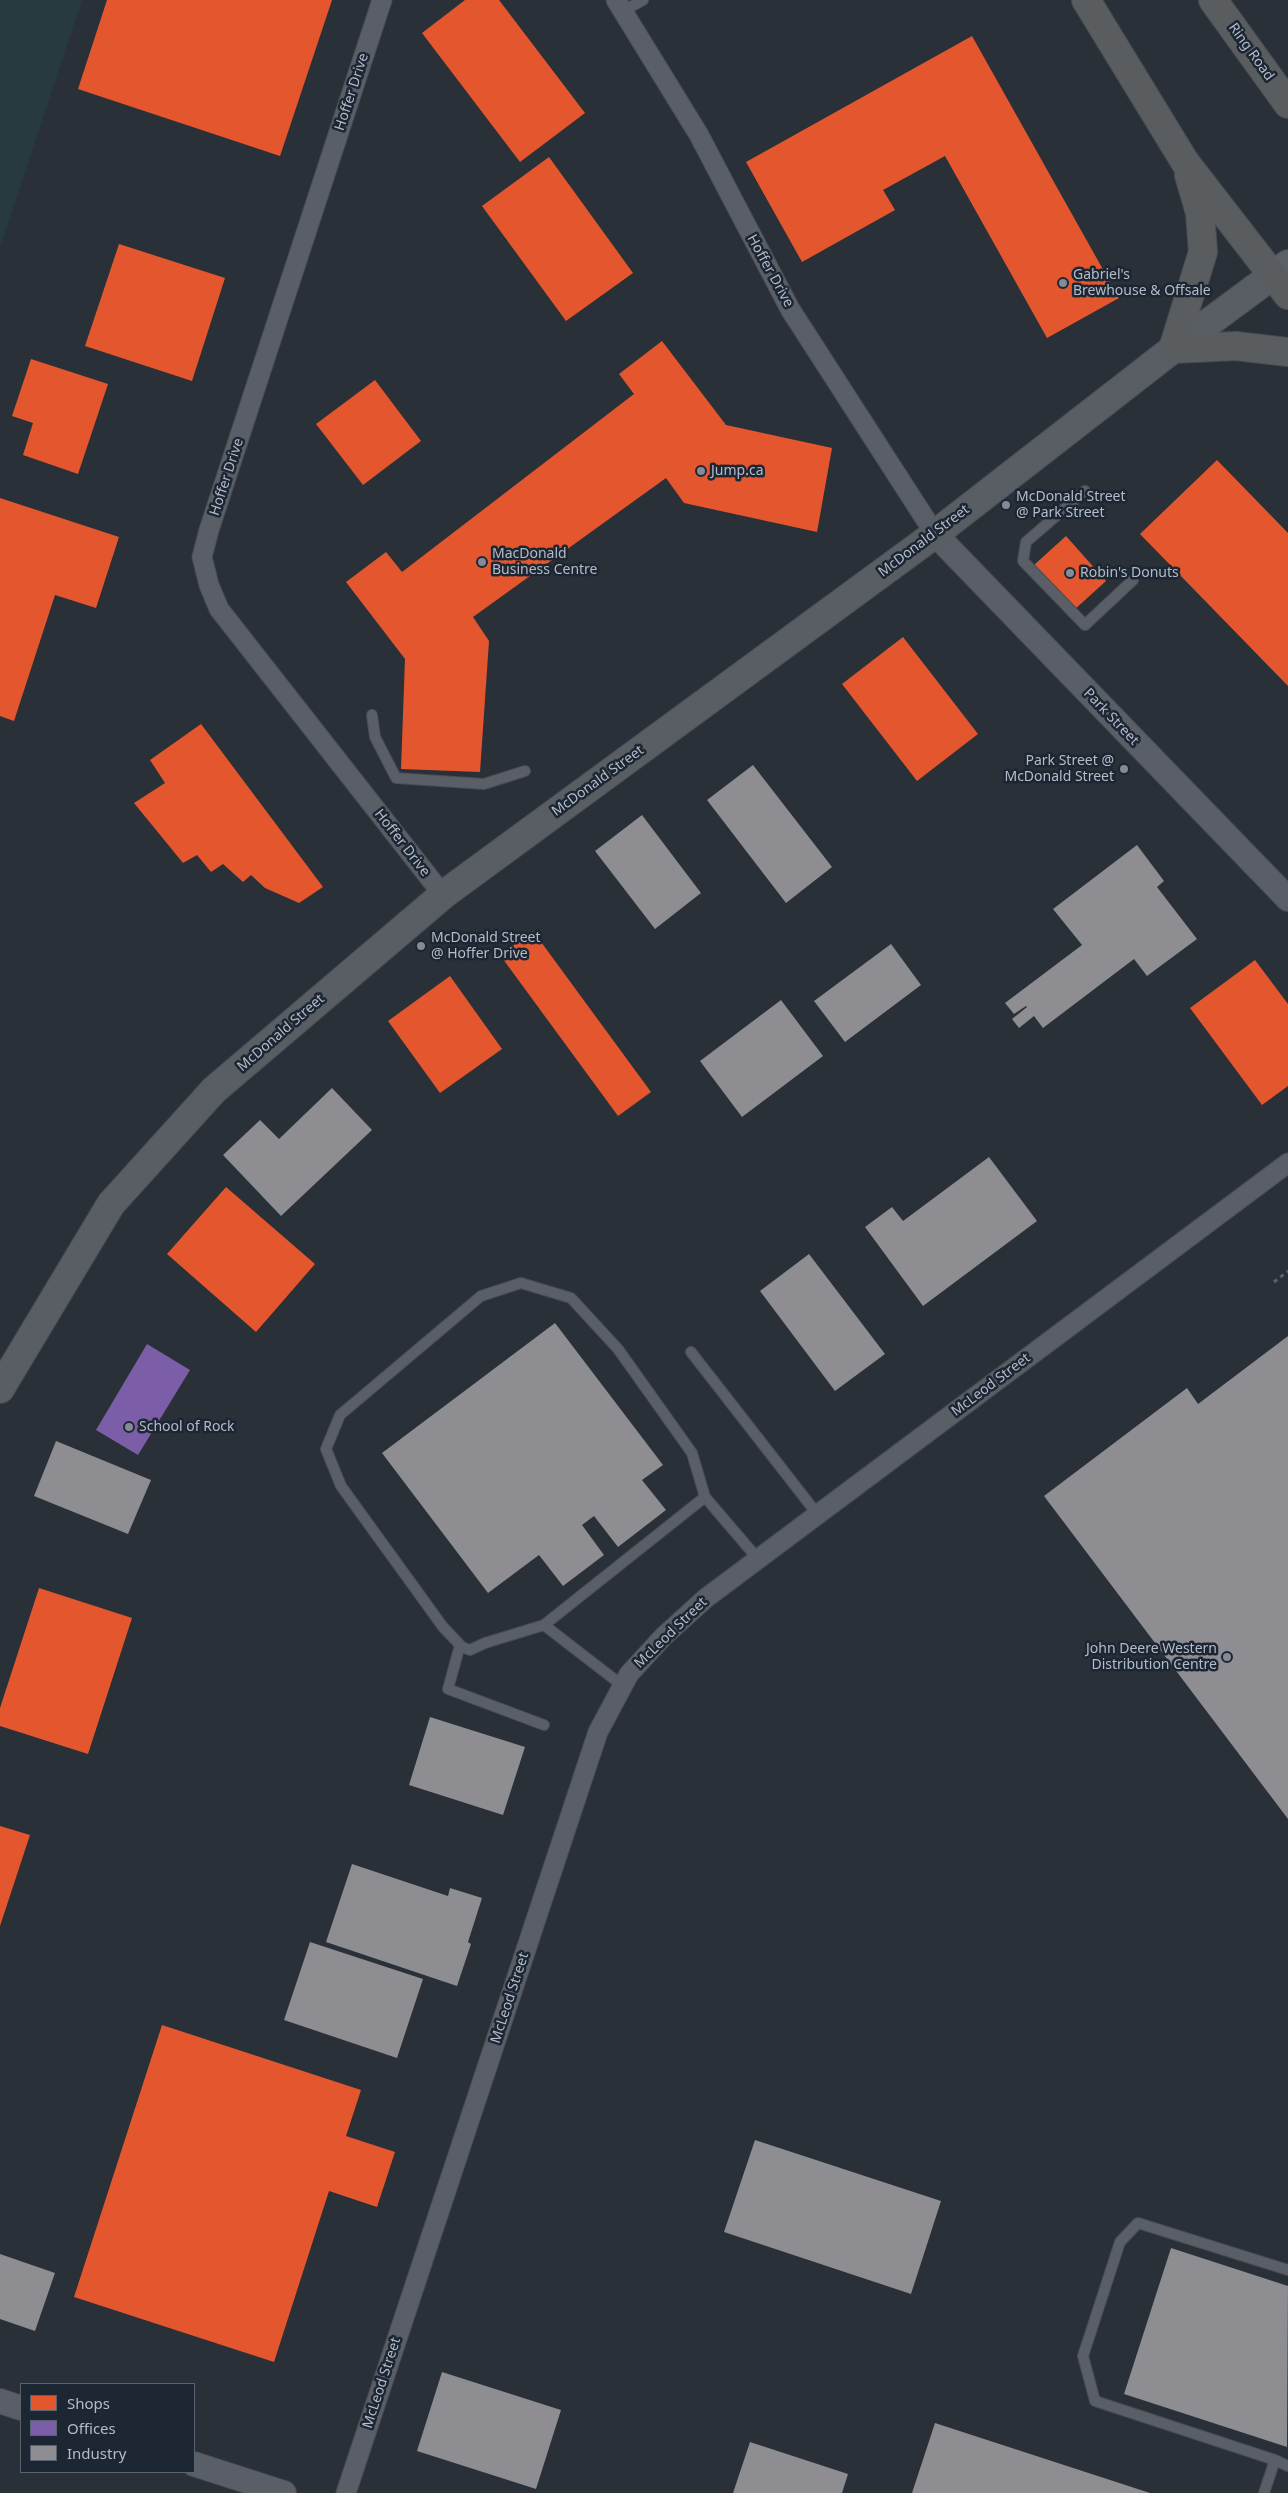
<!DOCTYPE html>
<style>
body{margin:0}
#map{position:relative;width:1288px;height:2493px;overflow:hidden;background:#2a3038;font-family:"Noto Sans",sans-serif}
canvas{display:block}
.legend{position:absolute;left:20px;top:2383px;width:175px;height:90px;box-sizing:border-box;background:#1d2633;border:1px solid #59626f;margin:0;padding:6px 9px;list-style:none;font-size:15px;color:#b4bcc9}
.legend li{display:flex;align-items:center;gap:10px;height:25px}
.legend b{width:25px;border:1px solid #59626f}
</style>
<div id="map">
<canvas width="1288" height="2493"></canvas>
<ul class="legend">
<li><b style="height:14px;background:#e4572e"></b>Shops</li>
<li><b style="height:14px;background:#7b5ea7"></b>Offices</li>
<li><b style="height:14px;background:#8d8d92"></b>Industry</li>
</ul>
</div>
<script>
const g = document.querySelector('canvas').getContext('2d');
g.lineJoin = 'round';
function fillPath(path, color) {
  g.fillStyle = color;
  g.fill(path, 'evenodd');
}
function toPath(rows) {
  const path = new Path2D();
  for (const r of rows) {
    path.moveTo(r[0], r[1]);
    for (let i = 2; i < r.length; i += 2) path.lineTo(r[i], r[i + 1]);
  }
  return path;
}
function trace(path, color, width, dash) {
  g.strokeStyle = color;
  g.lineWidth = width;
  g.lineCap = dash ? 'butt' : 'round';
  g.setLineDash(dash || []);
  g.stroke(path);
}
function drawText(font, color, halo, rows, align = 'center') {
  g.font = font + ' "Noto Sans",sans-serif';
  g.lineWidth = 5;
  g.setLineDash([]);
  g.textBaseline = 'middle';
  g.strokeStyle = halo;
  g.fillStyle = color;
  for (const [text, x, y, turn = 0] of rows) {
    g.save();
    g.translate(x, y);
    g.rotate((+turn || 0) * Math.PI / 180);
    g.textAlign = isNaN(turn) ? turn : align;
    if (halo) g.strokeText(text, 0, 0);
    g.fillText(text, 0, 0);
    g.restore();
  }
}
fillPath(toPath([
 [0,0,82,0,0,248]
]), '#273a3e');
fillPath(toPath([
 [107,0,332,0,280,156,78,89],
 [465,0,499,0,585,113,520,162,422,33],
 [972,36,1119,298,1047,338,945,156,883,190,895,210,802,262,746,162],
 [549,157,633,273,566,321,482,206],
 [119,244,225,278,192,381,85,346],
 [662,341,726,425,832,448,817,532,684,503,666,478,473,617,489,641,480,772,401,769,405,659,346,582,386,552,402,572,634,394,619,374],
 [31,359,108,384,78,474,23,455,33,423,12,416],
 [375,380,421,441,363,485,316,424],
 [1217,460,1288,533,1288,686,1140,534],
 [0,498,119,537,96,608,55,595,14,721,0,716],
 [1066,536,1106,581,1074,610,1034,565],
 [903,637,978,734,917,781,842,684],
 [201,724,323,887,299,903,265,888,251,875,243,882,223,864,211,872,197,855,183,863,134,803,165,783,150,760],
 [533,931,651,1092,618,1116,500,955],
 [1255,960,1288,1004,1288,1086,1262,1105,1190,1008],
 [450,976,502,1049,440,1093,388,1021],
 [226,1187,315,1264,256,1332,167,1254],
 [39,1588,132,1618,88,1754,0,1726,0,1708],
 [0,1826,30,1835,0,1926],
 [162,2025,361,2090,346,2136,395,2152,377,2207,329,2191,274,2362,74,2297]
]), '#e4572e');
fillPath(toPath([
 [147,1344,190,1370,138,1455,96,1430]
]), '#7b5ea7');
fillPath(toPath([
 [753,765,832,867,786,903,707,800],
 [642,815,701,893,655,929,595,851],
 [1137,845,1164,881,1157,887,1197,939,1147,976,1134,959,1043,1028,1034,1016,1019,1028,1012,1019,1027,1007,1026,1006,1014,1014,1005,1003,1082,945,1053,909],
 [891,944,921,985,845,1042,814,1001],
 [781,1000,823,1056,742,1117,700,1061],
 [332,1088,372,1130,281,1216,223,1155,260,1120,279,1139],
 [989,1157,1037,1221,923,1306,865,1227,892,1207,903,1221],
 [809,1254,885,1354,835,1391,760,1291],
 [555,1323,663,1465,642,1480,666,1510,618,1547,594,1516,582,1525,604,1555,563,1586,539,1555,488,1593,382,1453],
 [1288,1336,1288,1819,1044,1496,1187,1388,1198,1404],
 [56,1441,151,1480,128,1534,34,1496],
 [430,1717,525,1747,503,1815,409,1785],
 [352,1864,448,1896,450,1888,482,1898,468,1942,471,1944,457,1986,326,1942],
 [310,1942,423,1979,397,2058,284,2020],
 [755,2140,941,2201,911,2294,724,2232],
 [1171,2248,1288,2286,1287,2447,1124,2394],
 [0,2254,55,2273,35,2331,0,2319],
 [442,2372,561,2410,536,2489,417,2451],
 [935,2423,1150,2493,912,2493],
 [750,2442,848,2474,842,2493,733,2493]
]), '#8d8d92');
const service = toPath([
 [623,11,643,0],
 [1085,491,1026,542,1023,561,1085,625,1133,580],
 [372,715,375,737,396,778,484,784,525,771],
 [691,1352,818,1515],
 [544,1625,485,1643,470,1650,462,1647,443,1627,341,1486,326,1449,340,1415,481,1296,521,1283,571,1298,618,1349,692,1453,705,1497],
 [460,1645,448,1689,544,1725],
 [623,1686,544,1625,705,1497,758,1559],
 [1275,2460,1095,2401,1083,2356,1120,2242,1138,2223,1288,2270],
 [1264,2493,1275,2460,1288,2466]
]);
const minor = toPath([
 [382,0,209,530,202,557,209,585,219,609,443,895],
 [616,0,699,135,790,309,935,534],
 [346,2493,598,1732,629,1674,664,1636,706,1598,1288,1163]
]);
const tertiary = toPath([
 [935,534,1288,899],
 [0,2401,21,2408],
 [194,2464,284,2493]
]);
const secondary = toPath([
 [0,1389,111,1204,214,1090,443,895,935,534,1173,349,1273,275]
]);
const primary = toPath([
 [1273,275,1288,264]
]);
const motorway = toPath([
 [1086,0,1185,162,1288,295],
 [1213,0,1288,104],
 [1189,175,1200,213,1203,252,1173,349,1236,346,1288,352]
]);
trace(service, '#484c53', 12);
trace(minor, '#484c53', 21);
trace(tertiary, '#484c53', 26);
trace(secondary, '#484c53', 30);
trace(primary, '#484c55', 30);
trace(motorway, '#474c53', 30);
trace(toPath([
 [1274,1282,1288,1271]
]), '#5d636a', 3, [4, 4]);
trace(service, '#5a5e66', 10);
trace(minor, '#5a5e66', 19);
trace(tertiary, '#5a5e66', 24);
trace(secondary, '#595d64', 28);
trace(primary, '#5c6168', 28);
trace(motorway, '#5a5d60', 28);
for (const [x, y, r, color] of [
 [1063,283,5,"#848b96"],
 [701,471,5,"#848b96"],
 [1006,505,5,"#848b96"],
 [482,562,5,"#848b96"],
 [1070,573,5,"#848b96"],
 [1124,769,5,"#848b96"],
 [421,946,5,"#848b96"],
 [129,1427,5,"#848b96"],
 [1227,1657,5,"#848b96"]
]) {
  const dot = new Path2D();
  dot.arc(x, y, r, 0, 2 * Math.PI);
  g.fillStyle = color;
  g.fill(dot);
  trace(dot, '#1d2633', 2);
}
drawText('14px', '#b4bcc9', '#1d2633', [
 ["Ring Road",1251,52,54],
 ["Hoffer Drive",352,92,-72],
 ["Hoffer Drive",770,271,61],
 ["Hoffer Drive",227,477,-72],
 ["McDonald Street",924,541,-37],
 ["Park Street",1111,717,46],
 ["McDonald Street",598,781,-36],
 ["Hoffer Drive",402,843,52],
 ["McDonald Street",281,1033,-41],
 ["McLeod Street",991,1385,-37],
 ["McLeod Street",671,1633,-44],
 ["McLeod Street",510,1998,-72],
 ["McLeod Street",382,2383,-72]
]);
drawText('14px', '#b4bcc9', '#1d2633', [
 ["Gabriel's",1073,275],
 ["Brewhouse & Offsale",1073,291],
 ["Jump.ca",711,471],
 ["McDonald Street",1016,497],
 ["@ Park Street",1016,513],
 ["MacDonald",492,554],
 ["Business Centre",492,570],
 ["Robin's Donuts",1080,573],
 ["Park Street @",1114,761,"right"],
 ["McDonald Street",1114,777,"right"],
 ["McDonald Street",431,938],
 ["@ Hoffer Drive",431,954],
 ["School of Rock",139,1427],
 ["John Deere Western",1217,1649,"right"],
 ["Distribution Centre",1217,1665,"right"]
], 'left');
</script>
